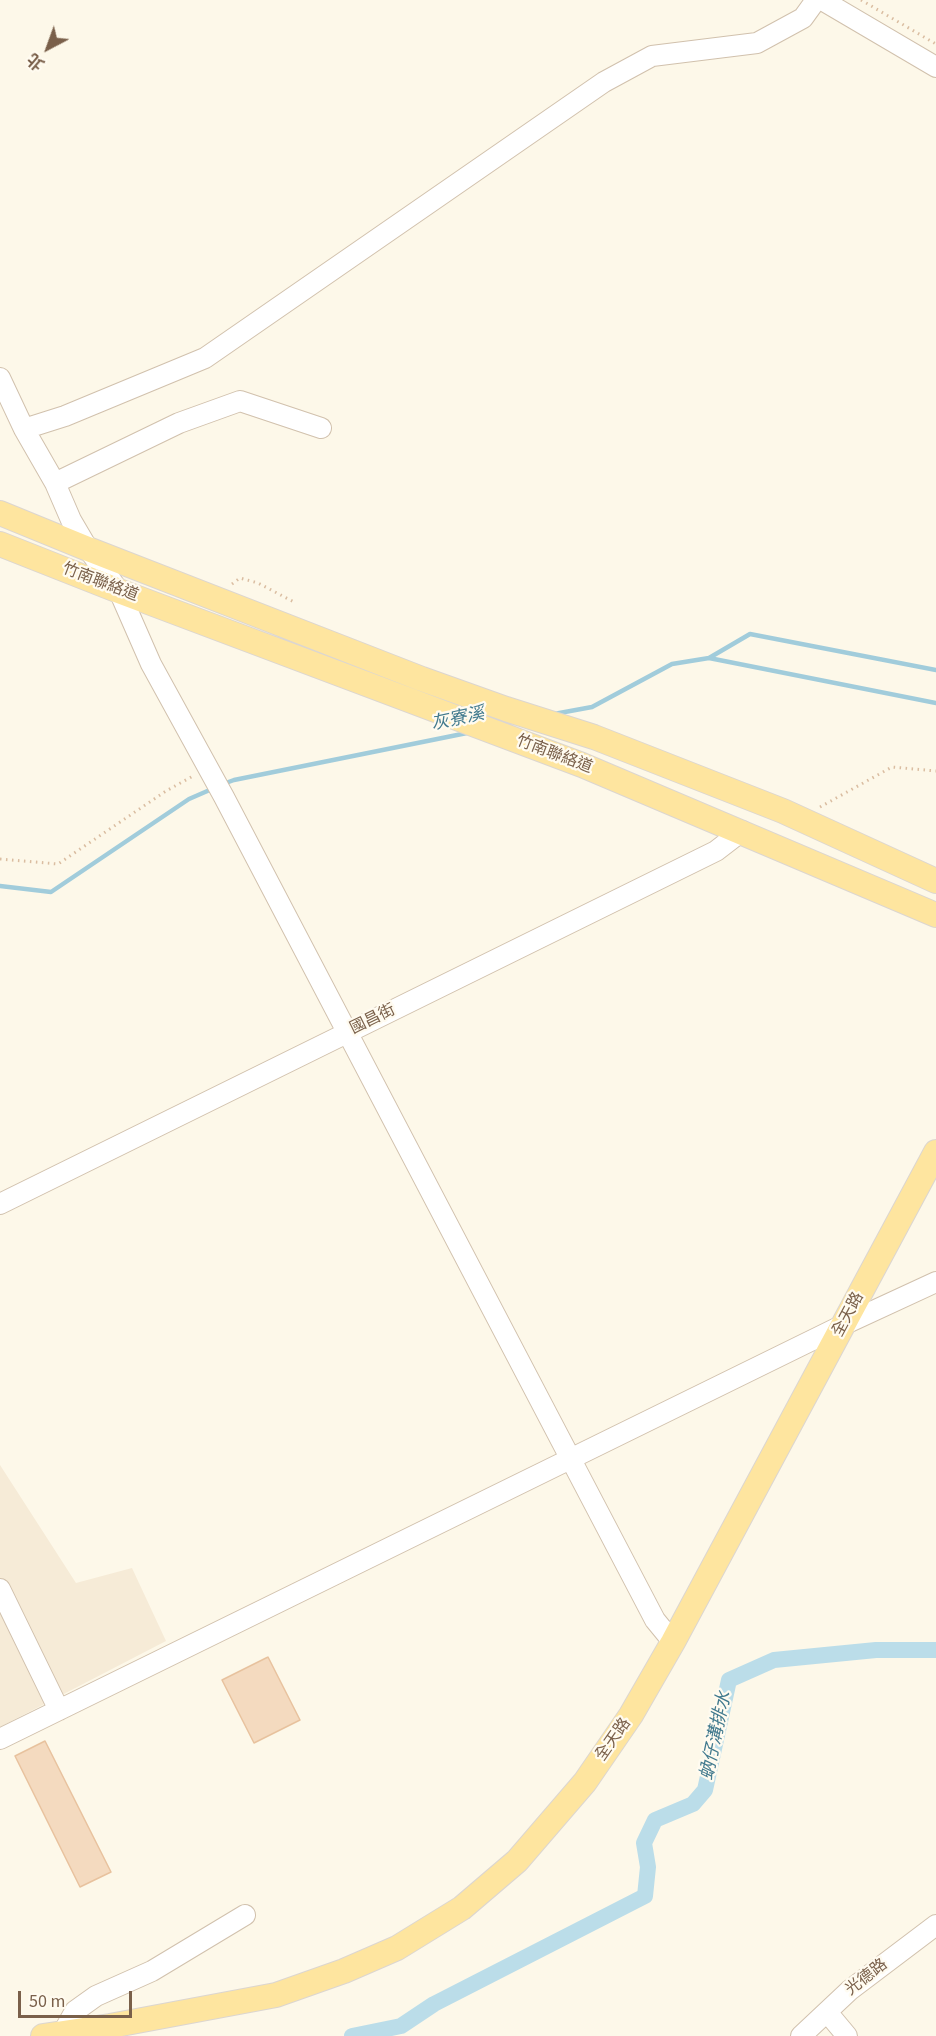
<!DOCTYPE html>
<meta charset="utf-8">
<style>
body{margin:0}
#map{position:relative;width:936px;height:2036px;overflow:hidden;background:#fdf8e9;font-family:"Source Sans 3","Noto Sans TC",sans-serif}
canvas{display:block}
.north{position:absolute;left:18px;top:18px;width:60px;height:60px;-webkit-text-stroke:4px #fffbf0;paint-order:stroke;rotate:221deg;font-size:16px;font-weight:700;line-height:24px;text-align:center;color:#7a604a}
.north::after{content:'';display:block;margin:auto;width:21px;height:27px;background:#7a604a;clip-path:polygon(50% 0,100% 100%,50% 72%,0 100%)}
.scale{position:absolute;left:18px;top:1991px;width:114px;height:27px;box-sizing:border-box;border:3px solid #7a604a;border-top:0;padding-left:8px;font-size:18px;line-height:21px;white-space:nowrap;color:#7a604a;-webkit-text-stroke:4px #fffbf0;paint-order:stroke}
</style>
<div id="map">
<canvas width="936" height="2036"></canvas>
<div class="north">北</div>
<div class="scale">50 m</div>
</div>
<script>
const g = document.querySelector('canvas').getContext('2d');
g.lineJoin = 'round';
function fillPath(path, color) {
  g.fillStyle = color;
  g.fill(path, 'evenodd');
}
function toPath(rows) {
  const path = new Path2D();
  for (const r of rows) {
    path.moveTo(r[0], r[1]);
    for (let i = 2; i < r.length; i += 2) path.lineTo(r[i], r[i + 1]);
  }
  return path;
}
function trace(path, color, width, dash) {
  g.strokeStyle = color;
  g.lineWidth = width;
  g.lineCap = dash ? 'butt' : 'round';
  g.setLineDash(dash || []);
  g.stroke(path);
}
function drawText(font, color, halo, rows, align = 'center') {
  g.font = font + ' "Source Sans 3","Noto Sans TC",sans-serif';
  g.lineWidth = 4.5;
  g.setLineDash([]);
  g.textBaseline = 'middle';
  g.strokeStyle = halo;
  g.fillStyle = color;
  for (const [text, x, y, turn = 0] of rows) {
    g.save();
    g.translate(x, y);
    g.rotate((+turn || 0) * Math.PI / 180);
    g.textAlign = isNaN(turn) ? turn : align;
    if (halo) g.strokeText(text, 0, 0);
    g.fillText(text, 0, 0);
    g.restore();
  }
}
fillPath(toPath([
 [0,1465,76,1583,132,1568,166,1641,0,1727]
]), '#f6ebd7');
trace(toPath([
 [709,658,936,703],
 [554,714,592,707,672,664,709,658,750,634,936,670],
 [223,784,234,780,467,733],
 [0,886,51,892,189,799,212,789]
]), '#a1ccdb', 4.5);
trace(toPath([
 [352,2036,401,2026,434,2004,645,1896,648,1867,644,1843,655,1820,693,1804,705,1790,729,1680,774,1660,876,1650,936,1650]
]), '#bbdde9', 16);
const building = toPath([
 [268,1657,300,1720,254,1743,222,1680,268,1657],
 [45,1741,111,1872,80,1887,15,1756,45,1741]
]);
fillPath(building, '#f4dabf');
trace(building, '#e8c29e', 1.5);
const minor = toPath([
 [822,0,936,67],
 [0,378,24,429,55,483,71,520,88,549,119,591,151,664,224,797,655,1620,673,1642],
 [24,429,65,416,205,358,604,82,652,56,757,43,803,18,816,0],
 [55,483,179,423,240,401,321,428],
 [0,1204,716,851,742,831],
 [0,1589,59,1710],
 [0,1739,843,1325,936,1282],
 [827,2012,847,2036],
 [61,2036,75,2011,96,1996,152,1971,245,1915],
 [801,2036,850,1990,936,1925]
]);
const major = toPath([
 [0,513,88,549,422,679,506,709,594,737,783,811,936,881],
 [0,544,119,591,582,765,936,915],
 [43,2036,110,2026,276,1995,344,1971,397,1948,462,1908,517,1861,585,1782,631,1715,673,1642,936,1152]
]);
trace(minor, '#d1c1ad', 22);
trace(major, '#dcd6d0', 26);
trace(toPath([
 [861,0,936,44],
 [232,584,240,578,258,583,294,602],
 [820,807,892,767,936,771],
 [0,859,58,864,166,791,193,776]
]), '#dabda1', 3, [1.5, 4.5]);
trace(minor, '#fff', 20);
trace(major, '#fee59f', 24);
drawText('16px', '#7a604a', '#fffbf0', [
 ["竹南聯絡道",100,583,21],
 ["竹南聯絡道",554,755,21],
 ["國昌街",373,1020,-26],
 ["全天路",849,1315,-62],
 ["全天路",614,1740,-55],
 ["光德路",867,1978,-38]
]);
drawText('italic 18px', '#427a8e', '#fffbf0', [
 ["灰寮溪",458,720,-12],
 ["蚋仔溝排水",717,1736,-78]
]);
</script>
